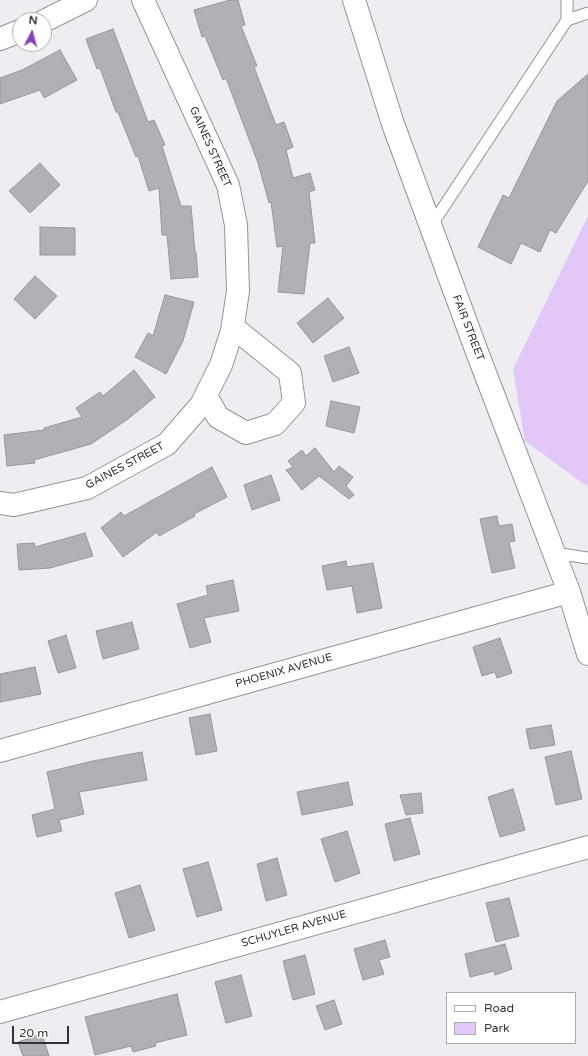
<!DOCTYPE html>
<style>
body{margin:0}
#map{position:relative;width:588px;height:1056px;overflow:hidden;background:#efecf2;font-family:"Varela Round",sans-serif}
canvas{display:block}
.legend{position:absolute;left:446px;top:992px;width:130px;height:52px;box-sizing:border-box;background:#fff;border:1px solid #adadae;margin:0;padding:5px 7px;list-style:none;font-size:12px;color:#323134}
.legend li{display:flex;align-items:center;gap:8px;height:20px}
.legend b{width:20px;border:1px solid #adadae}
.north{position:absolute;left:12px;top:12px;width:40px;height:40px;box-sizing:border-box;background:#fff;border:1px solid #adadae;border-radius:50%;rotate:6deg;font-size:11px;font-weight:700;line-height:16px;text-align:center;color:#323134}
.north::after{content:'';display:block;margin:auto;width:14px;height:18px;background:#8744b8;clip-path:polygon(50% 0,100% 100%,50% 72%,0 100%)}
.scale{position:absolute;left:12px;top:1026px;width:57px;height:18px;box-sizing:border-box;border:2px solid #323134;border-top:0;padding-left:5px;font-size:12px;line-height:14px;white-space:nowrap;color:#323134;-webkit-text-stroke:3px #fff;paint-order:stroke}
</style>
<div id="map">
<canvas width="588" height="1056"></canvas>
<ul class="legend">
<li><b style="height:5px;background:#fff"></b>Road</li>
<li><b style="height:11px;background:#e1c8f9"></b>Park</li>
</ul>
<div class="north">N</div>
<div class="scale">20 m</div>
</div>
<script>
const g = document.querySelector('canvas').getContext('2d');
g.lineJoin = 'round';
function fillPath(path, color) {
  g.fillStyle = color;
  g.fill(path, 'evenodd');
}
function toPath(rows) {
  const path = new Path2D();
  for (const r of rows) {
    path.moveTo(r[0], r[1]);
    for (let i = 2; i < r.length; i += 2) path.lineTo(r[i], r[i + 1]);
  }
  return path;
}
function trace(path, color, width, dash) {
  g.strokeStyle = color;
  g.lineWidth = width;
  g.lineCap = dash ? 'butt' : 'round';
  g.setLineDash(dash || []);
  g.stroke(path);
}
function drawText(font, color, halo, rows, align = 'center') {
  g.font = font + ' "Varela Round",sans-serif';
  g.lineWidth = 3;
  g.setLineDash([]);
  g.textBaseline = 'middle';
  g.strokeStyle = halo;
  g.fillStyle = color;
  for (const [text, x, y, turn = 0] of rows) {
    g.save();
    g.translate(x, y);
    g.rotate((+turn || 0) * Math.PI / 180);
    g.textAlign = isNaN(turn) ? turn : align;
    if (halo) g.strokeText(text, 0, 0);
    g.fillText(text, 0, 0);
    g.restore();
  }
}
fillPath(toPath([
 [588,216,588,487,525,441,513,369]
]), '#e1c8f9');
const building = toPath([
 [230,0,238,0,245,25,241,26,257,66,254,67,276,125,284,122,293,147,286,150,293,178,310,173,315,190,309,192,315,243,310,243,304,294,278,292,283,246,277,247,271,202,269,203,258,163,226,78,223,80,205,36,202,37,194,10,230,0],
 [113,29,148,122,154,120,165,145,162,146,181,206,191,206,195,252,196,252,198,277,171,279,167,235,162,235,159,188,149,191,138,156,136,157,118,112,116,112,100,68,97,69,86,39,113,29],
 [60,50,77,80,44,98,40,90,0,104,0,78,22,70,60,50],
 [588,74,588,181,556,233,550,230,540,252,521,243,511,264,478,247,503,195,509,198,557,101,588,74],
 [40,163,60,185,30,213,9,191,40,163],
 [40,227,75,228,75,255,40,255,40,227],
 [35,276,57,296,35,319,14,299,35,276],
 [165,295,194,302,183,341,166,374,135,357,148,333,153,336,165,295],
 [328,298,344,318,313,343,297,323,328,298],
 [349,347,359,373,333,382,324,356,349,347],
 [134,370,155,397,128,419,91,444,34,460,35,463,7,466,4,435,44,430,44,428,82,417,76,408,100,392,103,396,134,370],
 [331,401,360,407,354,433,326,426,331,401],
 [315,448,334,472,339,466,353,477,346,486,354,495,349,499,319,476,302,490,286,470,293,467,288,461,302,450,306,456,315,448],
 [212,467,227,497,194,514,195,516,159,536,157,532,123,557,101,528,121,512,124,516,212,467],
 [271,475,280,500,252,510,244,485,271,475],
 [497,516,499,526,512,524,515,541,509,542,515,568,492,573,480,519,497,516],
 [85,533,93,556,50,568,19,570,17,544,34,543,35,547,85,533],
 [346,561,347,567,373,563,382,608,357,613,352,586,327,590,322,566,346,561],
 [233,580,239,611,204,618,211,642,190,648,177,604,208,595,206,586,233,580],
 [132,622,139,649,103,659,96,631,132,622],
 [66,635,76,668,58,673,48,641,66,635],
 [500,638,512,673,497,678,495,672,482,676,473,647,500,638],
 [35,667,41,694,0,702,0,674,35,667],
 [210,714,217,751,196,755,189,718,210,714],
 [551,725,555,745,530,749,526,729,551,725],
 [571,751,582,799,556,805,545,757,571,751],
 [142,752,147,780,79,792,84,814,59,820,62,831,37,837,32,815,55,809,47,772,93,761,142,752],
 [348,782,353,805,302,815,297,792,348,782],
 [513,789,525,830,500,837,488,797,513,789],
 [421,793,423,813,406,815,400,795,421,793],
 [410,818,420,854,394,861,385,824,410,818],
 [347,831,360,873,335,882,321,839,347,831],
 [277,858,287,895,266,901,257,864,277,858],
 [208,862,222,910,197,917,183,869,208,862],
 [140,885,155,930,129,938,115,893,140,885],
 [509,898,519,936,496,942,486,903,509,898],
 [385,940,390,957,379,960,384,974,363,980,354,949,385,940],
 [505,944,512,969,495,975,494,971,470,977,465,954,505,944],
 [305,955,315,994,293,1000,283,961,305,955],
 [241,975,252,1016,226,1023,215,982,241,975],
 [177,994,187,1035,155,1043,156,1046,133,1052,131,1046,95,1055,85,1017,177,994],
 [334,1000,342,1024,325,1030,316,1006,334,1000],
 [42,1034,49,1056,23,1056,18,1042,42,1034]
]);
fillPath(building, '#b2afb5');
trace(building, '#99969c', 1);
const service = toPath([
 [567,20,588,13],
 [431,226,567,20,567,0],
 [554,553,588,558]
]);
const minor = toPath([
 [354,0,393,124,477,352,569,592,588,654],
 [44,21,86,0],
 [0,39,20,31],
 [206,396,218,417,246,433,275,424,294,403,290,373,233,327],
 [0,503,14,505,87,488,167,444,201,405,221,365,232,331,238,291,236,225,228,185,143,0],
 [0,751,569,592],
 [0,1012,588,847]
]);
trace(service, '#959298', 13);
trace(minor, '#959298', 24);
trace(service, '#fff', 11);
trace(minor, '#fff', 22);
drawText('11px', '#323134', '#fff', [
 ["GAINES STREET",210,147,66],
 ["FAIR STREET",468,328,69],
 ["GAINES STREET",125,466,-28],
 ["PHOENIX AVENUE",284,671,-16],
 ["SCHUYLER AVENUE",294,929,-16]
]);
</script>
